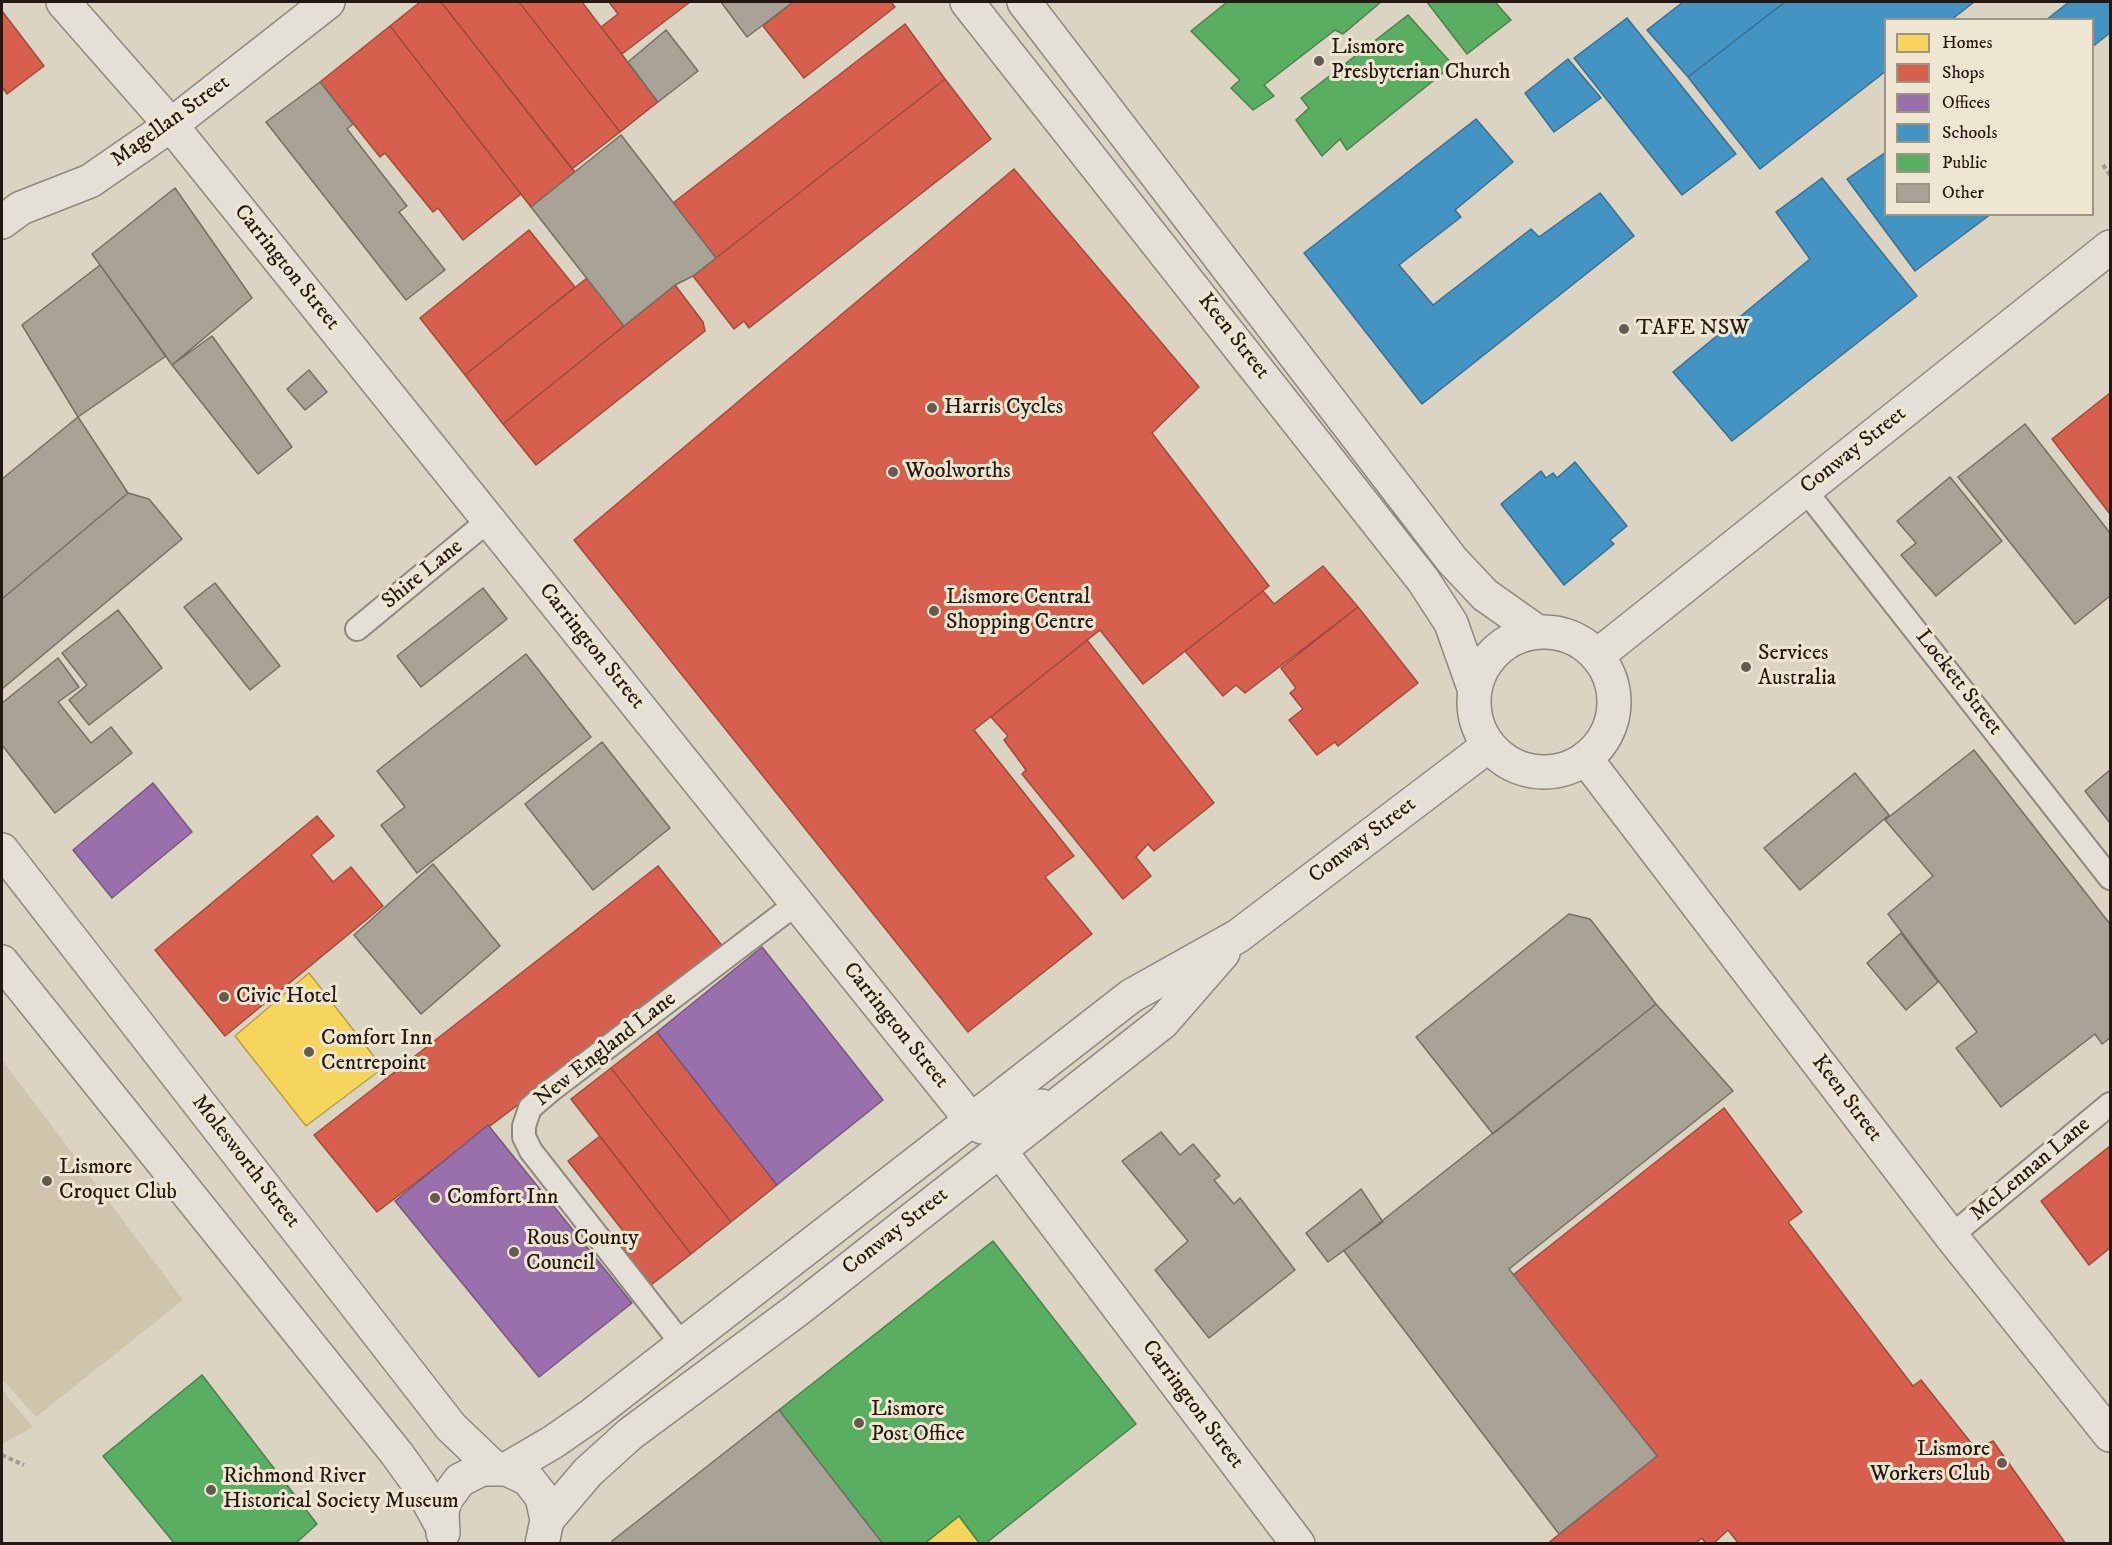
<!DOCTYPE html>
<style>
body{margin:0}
#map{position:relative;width:2112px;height:1545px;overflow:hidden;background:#dcd4c2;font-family:"IM FELL DW Pica",serif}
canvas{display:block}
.frame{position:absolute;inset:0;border:3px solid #251812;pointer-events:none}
.legend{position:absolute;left:1884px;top:18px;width:210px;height:198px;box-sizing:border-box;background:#efe6d1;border:2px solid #9e9485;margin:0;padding:8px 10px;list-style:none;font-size:18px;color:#251812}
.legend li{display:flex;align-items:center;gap:12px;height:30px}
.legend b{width:30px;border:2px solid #9e9485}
</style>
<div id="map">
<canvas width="2112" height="1545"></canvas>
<div class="frame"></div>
<ul class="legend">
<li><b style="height:16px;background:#f6d55c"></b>Homes</li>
<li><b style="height:16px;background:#d6604d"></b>Shops</li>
<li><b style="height:16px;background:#9970ab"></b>Offices</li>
<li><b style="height:16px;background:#4393c3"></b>Schools</li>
<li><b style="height:16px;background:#5aae61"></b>Public</li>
<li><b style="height:16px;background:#a9a297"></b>Other</li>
</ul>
</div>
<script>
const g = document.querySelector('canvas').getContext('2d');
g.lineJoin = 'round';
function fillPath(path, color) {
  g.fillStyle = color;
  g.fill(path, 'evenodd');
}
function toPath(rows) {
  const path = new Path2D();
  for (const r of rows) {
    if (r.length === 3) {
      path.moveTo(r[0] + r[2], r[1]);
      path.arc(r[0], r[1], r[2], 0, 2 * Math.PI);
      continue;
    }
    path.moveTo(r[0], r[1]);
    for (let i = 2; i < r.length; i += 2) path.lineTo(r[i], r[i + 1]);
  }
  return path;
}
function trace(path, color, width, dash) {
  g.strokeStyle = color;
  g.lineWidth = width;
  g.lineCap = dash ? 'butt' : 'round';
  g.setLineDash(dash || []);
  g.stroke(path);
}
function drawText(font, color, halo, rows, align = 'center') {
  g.font = font + ' "IM FELL DW Pica",serif';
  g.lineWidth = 6;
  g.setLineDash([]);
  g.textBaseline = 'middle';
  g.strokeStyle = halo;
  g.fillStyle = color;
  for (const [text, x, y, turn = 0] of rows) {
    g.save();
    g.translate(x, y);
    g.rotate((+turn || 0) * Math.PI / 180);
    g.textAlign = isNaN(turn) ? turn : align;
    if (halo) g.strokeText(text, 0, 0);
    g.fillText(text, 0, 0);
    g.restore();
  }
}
fillPath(toPath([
 [3,1061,183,1300,36,1417,2,1379],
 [2,1390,33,1427,2,1444]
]), '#d0c4ad');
const homes = toPath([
 [309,973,383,1068,306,1126,235,1036,309,973],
 [959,1516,980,1544,924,1544,959,1516]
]);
fillPath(homes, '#f6d55c');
trace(homes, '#b79c46', 1.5);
const shops = toPath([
 [420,2,441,2,575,172,531,207,390,26,420,2],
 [441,2,519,2,620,132,572,169,441,2],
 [519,2,582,2,658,102,620,132,519,2],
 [609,2,690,2,622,54,601,27,618,14,609,2],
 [793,2,891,2,895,7,804,78,763,26,793,2],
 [2,11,44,66,7,94,2,87,2,11],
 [905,24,945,79,716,258,673,203,905,24],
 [390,26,521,194,463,240,438,208,433,212,385,153,380,157,320,82,390,26],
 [945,79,991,139,749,328,744,321,734,329,693,276,945,79],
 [1014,169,1199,387,1152,433,1269,586,1143,684,1100,630,974,730,1074,856,1045,877,1092,934,968,1032,574,540,1014,169],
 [529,230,575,287,465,375,420,318,529,230],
 [587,278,624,326,503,424,465,375,587,278],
 [675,285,703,322,705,331,536,465,503,424,675,285],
 [2110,393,2110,514,2052,439,2110,393],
 [1323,566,1358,607,1245,693,1236,685,1223,696,1185,651,1263,591,1274,604,1323,566],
 [1358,607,1418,683,1338,746,1335,742,1317,755,1289,720,1303,709,1290,693,1296,688,1281,668,1358,607],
 [1087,640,1214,803,1154,851,1148,844,1136,857,1151,876,1123,899,1022,774,1026,770,1004,740,1008,736,991,717,1087,640],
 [317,816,334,836,311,855,333,882,351,867,383,906,225,1036,155,950,317,816],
 [658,866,724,948,377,1212,314,1135,658,866],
 [657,1032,777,1185,731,1222,611,1068,657,1032],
 [611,1068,731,1222,691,1254,571,1099,611,1068],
 [1724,1108,1802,1212,1788,1222,1913,1386,1921,1380,1976,1449,1993,1441,2066,1544,1739,1544,1728,1530,1713,1544,1706,1544,1702,1538,1695,1544,1547,1544,1657,1456,1513,1275,1724,1108],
 [600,1136,691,1254,651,1285,615,1239,624,1232,568,1161,600,1136],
 [2110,1146,2110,1248,2089,1265,2041,1201,2110,1146]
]);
fillPath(shops, '#d6604d');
trace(shops, '#a14a3b', 1.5);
const offices = toPath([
 [153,783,192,832,112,898,73,850,153,783],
 [762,947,883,1100,777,1185,657,1032,762,947],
 [488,1125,632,1303,539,1377,395,1201,488,1125]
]);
fillPath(offices, '#9970ab');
trace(offices, '#76567d', 1.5);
const schools = toPath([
 [1683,2,1785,2,1688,77,1647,30,1683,2],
 [1785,2,1974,2,1951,20,1886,20,1886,71,1760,169,1688,77,1785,2],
 [2069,2,2110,2,2110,33,2092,47,2092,20,2046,20,2069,2],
 [1627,18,1736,154,1682,195,1574,58,1627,18],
 [1568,59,1601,98,1554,132,1525,93,1568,59],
 [1476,119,1513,162,1455,210,1461,217,1399,265,1433,305,1531,229,1539,237,1600,193,1634,236,1422,404,1304,253,1476,119],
 [1886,152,1886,214,1991,214,1915,271,1847,179,1886,152],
 [1822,178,1917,296,1732,441,1673,372,1810,259,1776,212,1822,178],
 [1575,462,1627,526,1610,540,1614,544,1564,585,1501,504,1541,471,1546,478,1553,473,1557,478,1575,462]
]);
fillPath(schools, '#4393c3');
trace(schools, '#3a6e8e', 1.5);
const public = toPath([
 [1227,2,1381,2,1343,34,1335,30,1264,85,1274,96,1253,110,1231,88,1240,80,1191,31,1227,2],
 [1427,2,1495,2,1511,20,1467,54,1427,2],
 [1408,15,1453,65,1347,150,1340,139,1322,156,1296,120,1309,108,1301,98,1408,15],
 [993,1241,1136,1424,985,1544,980,1544,959,1516,924,1544,883,1544,779,1410,993,1241],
 [202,1375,317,1524,295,1544,175,1544,103,1456,202,1375]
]);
fillPath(public, '#5aae61');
trace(public, '#4a8149', 1.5);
const building = toPath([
 [721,2,793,2,747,37,721,2],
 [666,30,698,71,658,102,628,62,666,30],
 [320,82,353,124,347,129,407,206,399,212,445,270,406,300,266,122,320,82],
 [621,135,716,258,693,276,675,285,624,326,531,207,621,135],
 [175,188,252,298,172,365,92,254,175,188],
 [100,265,166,356,78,417,22,325,100,265],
 [212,336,292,447,258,474,172,365,212,336],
 [309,370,327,392,305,410,287,389,309,370],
 [78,417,128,493,2,599,2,479,78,417],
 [2025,424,2110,533,2110,596,2075,624,1958,477,2025,424],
 [1950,477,2002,541,1936,596,1901,555,1916,543,1897,521,1950,477],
 [128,493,149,499,182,539,2,689,2,599,128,493],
 [215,583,280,666,250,690,184,607,215,583],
 [483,588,507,619,421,687,397,656,483,588],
 [118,610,162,668,89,725,69,700,87,685,62,653,118,610],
 [526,654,591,737,417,873,381,825,405,807,377,771,526,654],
 [58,658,79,687,58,702,91,743,111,727,132,753,55,813,2,745,2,703,58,658],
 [602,742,670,828,593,890,525,804,602,742],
 [1974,750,2110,924,2110,1038,2102,1044,2095,1034,2001,1107,1956,1048,1977,1032,1888,914,1933,876,1885,820,1974,750],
 [2110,770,2110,823,2085,791,2110,770],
 [1855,773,1889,815,1800,890,1764,848,1855,773],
 [433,864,500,946,421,1014,354,935,433,864],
 [1569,914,1590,919,1656,1004,1493,1134,1416,1037,1569,914],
 [1901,933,1938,982,1906,1010,1867,963,1901,933],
 [1656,1004,1733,1091,1509,1269,1657,1456,1559,1534,1344,1251,1656,1004],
 [1161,1132,1180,1155,1193,1144,1220,1176,1214,1180,1234,1204,1240,1198,1295,1270,1209,1338,1155,1270,1188,1241,1122,1161,1161,1132],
 [1361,1189,1383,1222,1328,1262,1306,1233,1361,1189],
 [779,1410,883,1544,613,1544,612,1541,779,1410]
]);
fillPath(building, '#a9a297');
trace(building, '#746e64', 1.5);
const service = toPath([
 [1805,490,2110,878],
 [357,629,489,520],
 [1951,1236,2110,1104],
 [682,1344,531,1151,524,1137,524,1126,530,1108,550,1091,797,903]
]);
const minor = toPath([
 [63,2,171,125,972,1121,982,1127,1005,1127,1041,1106],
 [2,222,21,208,90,181,171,125,328,2],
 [1586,759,1951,1236,2110,1435],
 [1000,1151,1298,1544]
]);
const tertiary = toPath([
 [967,2,1423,580,1451,623,1474,688],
 [1024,2,1452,560,1485,595,1536,631],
 [1544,702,70],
 [1598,655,2110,247],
 [2,850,451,1427,494,1468],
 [2,962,397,1454,420,1486,441,1524],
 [507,1469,553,1442,592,1415,1131,996,1238,936,1488,746],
 [547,1520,588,1472,630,1434,797,1310,1163,1022,1223,953],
 [443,1533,442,1512,445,1500,460,1480,482,1469,507,1469,528,1479,542,1497,547,1520,542,1544]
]);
trace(service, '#8e887d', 26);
trace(minor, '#8e887d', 36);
trace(tertiary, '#8e887d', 36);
trace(toPath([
 [2103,165,2110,175],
 [2,1455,24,1465]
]), '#a09c95', 4, [4.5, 3]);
trace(service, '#e4e0d7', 22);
trace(minor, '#e4e0d7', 33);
trace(tertiary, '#e4e0d7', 33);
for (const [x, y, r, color] of [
 [1319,61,6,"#655a50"],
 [1624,329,6,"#655a50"],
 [932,408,6,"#655a50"],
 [893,472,6,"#655a50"],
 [934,611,6,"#655a50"],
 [1746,667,6,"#655a50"],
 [224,997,6,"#655a50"],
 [309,1052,6,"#655a50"],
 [47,1181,6,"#655a50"],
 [435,1198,6,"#655a50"],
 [514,1252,6,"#655a50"],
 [859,1423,6,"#655a50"],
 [2002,1463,6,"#655a50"],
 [211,1490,6,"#655a50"]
]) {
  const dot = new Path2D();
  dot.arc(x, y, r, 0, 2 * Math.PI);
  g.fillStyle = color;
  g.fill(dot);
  trace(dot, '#efe6d1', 2);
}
drawText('22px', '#251812', '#efe6d1', [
 ["Lismore",1331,48],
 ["Presbyterian Church",1331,73],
 ["TAFE NSW",1636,329],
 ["Harris Cycles",944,408],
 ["Woolworths",905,472],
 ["Lismore Central",946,598],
 ["Shopping Centre",946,623],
 ["Services",1758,654],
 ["Australia",1758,679],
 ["Civic Hotel",236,997],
 ["Comfort Inn",321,1039],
 ["Centrepoint",321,1064],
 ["Lismore",59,1168],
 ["Croquet Club",59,1193],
 ["Comfort Inn",447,1198],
 ["Rous County",526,1239],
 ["Council",526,1264],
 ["Lismore",871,1410],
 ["Post Office",871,1435],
 ["Lismore",1990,1450,"right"],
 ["Workers Club",1990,1475,"right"],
 ["Richmond River",223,1477],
 ["Historical Society Museum",223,1502]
], 'left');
drawText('22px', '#251812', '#efe6d1', [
 ["Magellan Street",171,122,-36],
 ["Carrington Street",286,268,51],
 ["Keen Street",1233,337,52],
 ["Conway Street",1854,451,-38],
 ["Shire Lane",423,575,-39],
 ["Carrington Street",591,647,51],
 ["Lockett Street",1958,683,52],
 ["Conway Street",1363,841,-37],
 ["Carrington Street",895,1026,51],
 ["New England Lane",606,1050,-38],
 ["Keen Street",1846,1099,53],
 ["Molesworth Street",245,1162,52],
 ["McLennan Lane",2031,1170,-40],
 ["Conway Street",896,1232,-38],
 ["Carrington Street",1192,1405,53]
]);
</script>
